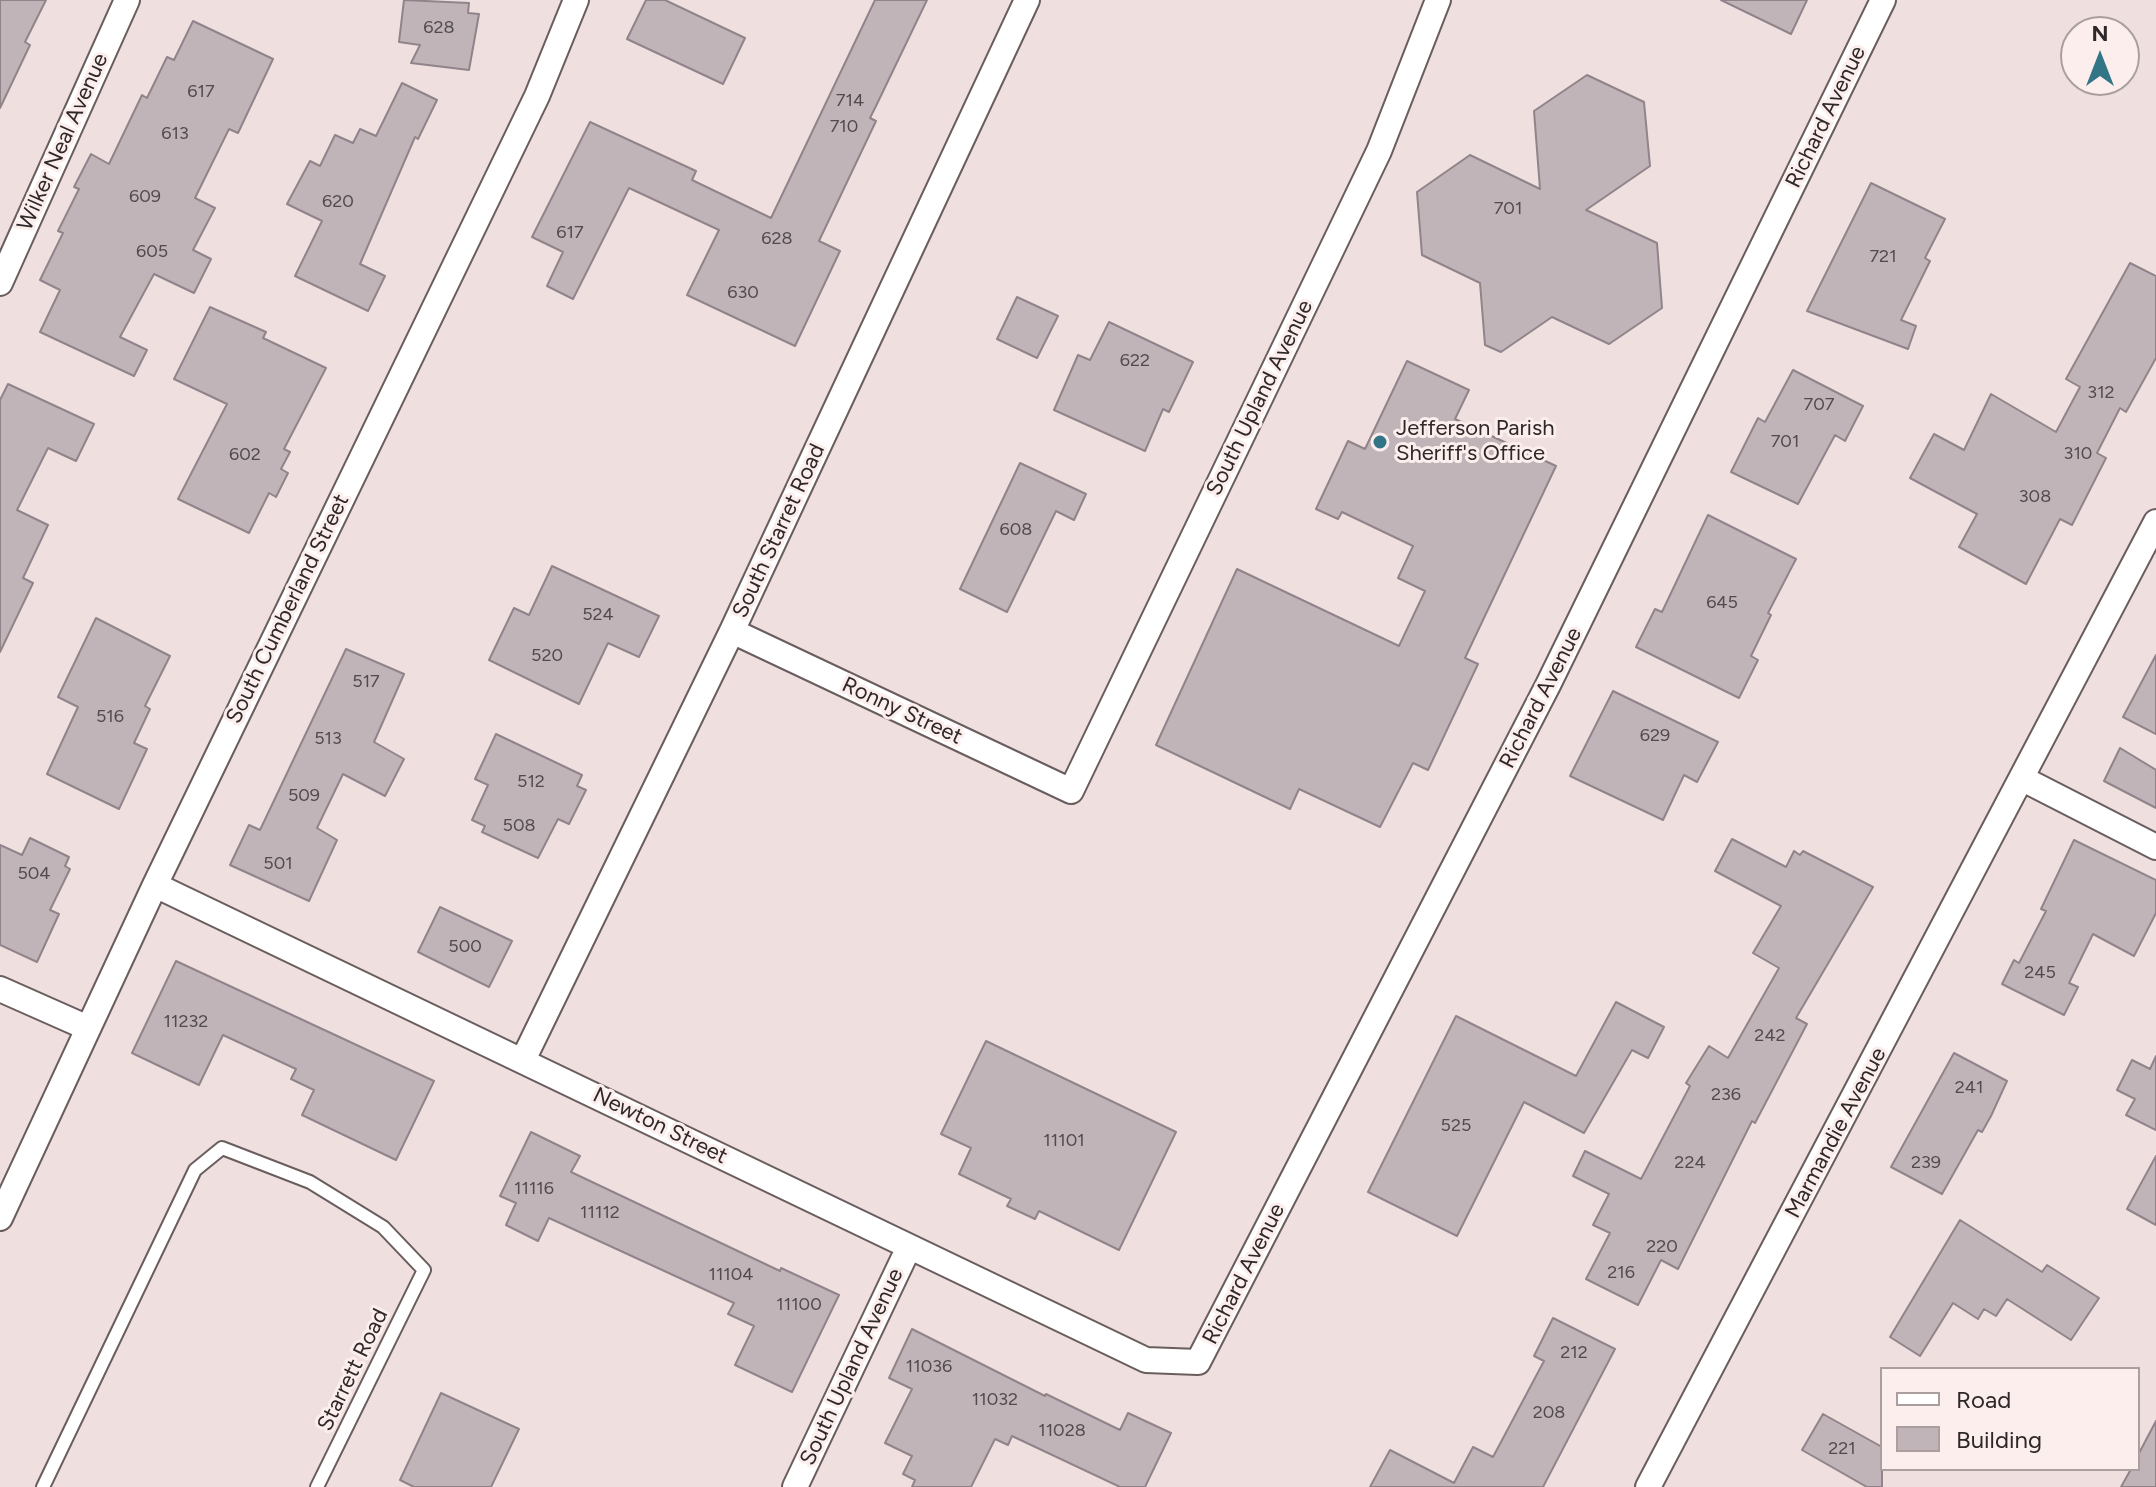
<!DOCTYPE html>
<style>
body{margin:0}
#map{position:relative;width:2156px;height:1487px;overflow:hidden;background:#efe0df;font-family:Figtree,sans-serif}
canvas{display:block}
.legend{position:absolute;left:1880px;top:1367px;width:260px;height:104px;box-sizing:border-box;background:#fceeed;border:2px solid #aa9f9e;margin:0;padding:10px 14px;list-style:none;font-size:24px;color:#2e2828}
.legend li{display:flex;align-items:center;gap:16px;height:40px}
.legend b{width:40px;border:2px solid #aa9f9e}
.north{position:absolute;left:2060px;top:16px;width:80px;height:80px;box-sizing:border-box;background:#fceeed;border:2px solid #aa9f9e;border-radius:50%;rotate:0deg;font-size:22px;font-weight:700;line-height:32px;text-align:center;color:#2e2828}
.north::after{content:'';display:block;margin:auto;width:28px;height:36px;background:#327586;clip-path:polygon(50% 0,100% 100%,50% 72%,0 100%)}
</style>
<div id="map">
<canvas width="2156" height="1487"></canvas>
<ul class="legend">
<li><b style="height:10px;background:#fff"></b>Road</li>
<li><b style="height:22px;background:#c0b4b9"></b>Building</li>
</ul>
<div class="north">N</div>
</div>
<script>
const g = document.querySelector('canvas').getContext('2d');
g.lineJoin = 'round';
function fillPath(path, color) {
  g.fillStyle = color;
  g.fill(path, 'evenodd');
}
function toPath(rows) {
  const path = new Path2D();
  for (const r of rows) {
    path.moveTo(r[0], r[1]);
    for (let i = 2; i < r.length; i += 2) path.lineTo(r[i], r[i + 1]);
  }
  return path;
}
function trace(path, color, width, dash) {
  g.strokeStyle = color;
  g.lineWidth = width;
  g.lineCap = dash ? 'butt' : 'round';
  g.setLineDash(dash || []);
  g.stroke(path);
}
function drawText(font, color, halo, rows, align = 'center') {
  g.font = font + ' Figtree,sans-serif';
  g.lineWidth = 6;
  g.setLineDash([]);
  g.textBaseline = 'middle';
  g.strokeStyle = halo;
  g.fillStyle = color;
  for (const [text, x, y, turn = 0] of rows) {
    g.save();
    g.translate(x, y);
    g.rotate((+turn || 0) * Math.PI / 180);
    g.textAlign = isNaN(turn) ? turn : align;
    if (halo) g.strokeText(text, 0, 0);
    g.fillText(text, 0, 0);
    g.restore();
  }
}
const building = toPath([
 [0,0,46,0,25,42,30,45,0,108,0,0],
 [404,0,469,3,468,13,479,14,469,70,411,63,420,45,399,42,404,0],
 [646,0,665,0,745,38,723,84,627,39,646,0],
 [875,0,927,0,876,106,870,118,876,121,819,241,840,251,795,346,687,295,719,230,629,188,573,299,547,286,563,252,532,237,590,122,696,171,692,180,771,218,875,0],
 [1721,0,1807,0,1791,34,1721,0],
 [193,21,273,59,238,133,229,129,195,198,215,208,193,250,211,259,194,293,154,274,120,337,147,350,134,376,40,332,60,290,40,280,63,233,58,231,79,189,74,187,91,154,109,164,142,95,147,98,167,57,174,60,193,21],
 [1587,75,1644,102,1650,166,1586,210,1657,243,1662,308,1609,344,1552,317,1501,352,1485,345,1480,283,1422,255,1417,192,1470,155,1540,189,1534,111,1587,75],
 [402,83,437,100,418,139,415,137,360,264,385,276,368,311,295,276,322,221,287,204,310,161,320,166,335,135,353,143,360,129,376,136,402,83],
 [1871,183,1945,219,1925,258,1930,261,1901,320,1916,326,1908,349,1807,311,1871,183],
 [2130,263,2156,276,2156,358,2126,412,2120,408,2097,453,2106,458,2072,525,2060,519,2026,584,1959,547,1977,514,1910,478,1934,434,1964,450,1991,394,2056,432,2080,387,2066,379,2130,263],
 [1017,297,1058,316,1037,358,997,339,1017,297],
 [210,307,266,332,263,338,326,368,284,449,290,452,281,469,288,473,276,497,269,493,249,533,178,499,227,404,174,379,210,307],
 [1109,322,1193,362,1169,412,1163,409,1145,451,1054,410,1078,355,1090,360,1109,322],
 [1407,361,1469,390,1455,419,1556,466,1465,658,1478,664,1428,770,1413,763,1380,827,1299,789,1290,809,1156,745,1237,569,1399,646,1425,591,1398,578,1413,546,1342,512,1338,519,1316,509,1348,441,1365,449,1407,361],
 [1793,370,1863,406,1845,441,1835,435,1798,504,1731,472,1758,418,1765,422,1793,370],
 [8,384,94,424,76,461,48,448,17,510,48,525,23,578,33,583,0,652,0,400,8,384],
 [1020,463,1086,494,1074,520,1056,511,1007,612,960,589,1020,463],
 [1708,515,1796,559,1768,613,1771,615,1751,656,1758,660,1739,698,1636,647,1655,609,1662,612,1708,515],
 [552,566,659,616,639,657,608,643,579,704,489,660,514,608,529,615,552,566],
 [96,618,170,656,145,706,150,709,134,743,147,749,119,809,47,774,78,707,58,697,96,618],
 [346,649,404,674,374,742,404,759,385,796,343,774,317,828,337,840,309,901,230,865,249,825,260,830,346,649],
 [2156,655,2156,734,2123,717,2156,655],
 [1613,691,1718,742,1697,782,1684,775,1663,820,1570,776,1613,691],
 [496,734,582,775,577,786,586,790,569,824,558,819,538,858,482,832,485,826,472,820,488,785,475,779,496,734],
 [2120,748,2156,770,2156,808,2104,781,2120,748],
 [30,838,69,857,65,866,70,869,50,910,59,914,37,962,0,945,0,845,22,855,30,838],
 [1732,839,1786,867,1794,851,1800,855,1803,851,1873,887,1796,1018,1807,1024,1755,1123,1752,1121,1678,1269,1661,1260,1638,1305,1586,1279,1610,1233,1593,1225,1609,1194,1573,1176,1585,1151,1641,1179,1690,1086,1686,1083,1709,1046,1728,1058,1779,968,1753,953,1781,906,1715,871,1732,839],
 [2074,840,2156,880,2156,913,2134,956,2093,934,2069,983,2078,987,2064,1015,2002,984,2014,960,2019,963,2046,911,2041,909,2074,840],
 [440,907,512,941,489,987,418,952,440,907],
 [176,961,434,1081,396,1160,302,1115,314,1090,291,1079,296,1069,223,1035,199,1085,132,1053,176,961],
 [1616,1002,1664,1027,1648,1058,1632,1050,1584,1133,1524,1102,1457,1236,1368,1192,1456,1016,1576,1076,1616,1002],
 [986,1041,1176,1132,1119,1250,1039,1211,1035,1219,1007,1206,1011,1199,959,1174,971,1148,941,1134,986,1041],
 [1954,1053,2007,1081,1991,1116,1982,1132,1978,1130,1942,1194,1891,1167,1954,1053],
 [2156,1056,2156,1130,2126,1115,2135,1099,2117,1090,2132,1060,2150,1069,2156,1056],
 [531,1132,580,1156,571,1172,780,1271,781,1268,839,1295,792,1392,735,1365,754,1326,728,1314,734,1303,549,1218,538,1241,506,1225,516,1203,500,1196,531,1132],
 [2156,1156,2156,1225,2127,1209,2156,1156],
 [1960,1220,2042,1272,2047,1265,2099,1298,2071,1340,2007,1299,1996,1316,1984,1309,1978,1319,1953,1303,1920,1356,1890,1337,1960,1220],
 [1553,1318,1615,1349,1543,1487,1370,1487,1390,1450,1454,1483,1473,1447,1493,1457,1544,1361,1534,1356,1553,1318],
 [912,1329,1045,1396,1046,1394,1120,1430,1128,1413,1171,1433,1145,1487,1120,1487,1012,1436,1008,1445,995,1439,971,1487,912,1487,915,1480,903,1474,912,1456,885,1443,912,1389,889,1378,912,1329],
 [441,1393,519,1429,491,1487,414,1487,400,1480,441,1393],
 [1823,1414,1882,1447,1882,1487,1867,1487,1802,1450,1823,1414],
 [2156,1421,2156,1487,2121,1487,2131,1469,2138,1469,2138,1455,2156,1421]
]);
fillPath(building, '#c0b4b9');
trace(building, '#90848a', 2);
const lane = toPath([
 [43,1487,195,1170,222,1148,310,1182,383,1227,424,1270,317,1487]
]);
const street = toPath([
 [0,283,127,0],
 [732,631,1071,791,1379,151,1438,0],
 [2023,779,2156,847],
 [155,885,1146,1360,1198,1362,1548,685,1883,0],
 [0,989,88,1028],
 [523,1060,732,631,1027,0],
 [0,1218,155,885,537,96,576,0],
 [795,1487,909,1247],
 [1648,1487,2156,522]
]);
trace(lane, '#6a5d5d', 16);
trace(street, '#6a5d5d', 28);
trace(lane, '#fff', 12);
trace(street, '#fff', 24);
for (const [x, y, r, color] of [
 [1380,442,8,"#327586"]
]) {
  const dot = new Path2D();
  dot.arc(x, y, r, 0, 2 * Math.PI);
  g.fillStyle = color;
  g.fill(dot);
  trace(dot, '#fceeed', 3);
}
drawText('18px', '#524b4c', null, [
 ["628",439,28],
 ["617",201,92],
 ["714",850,101],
 ["710",844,127],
 ["613",175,134],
 ["609",145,197],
 ["620",338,202],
 ["701",1508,209],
 ["617",570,233],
 ["628",777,239],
 ["605",152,252],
 ["721",1883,257],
 ["630",743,293],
 ["622",1135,361],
 ["312",2101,393],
 ["707",1819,405],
 ["701",1785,442],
 ["310",2078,454],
 ["602",245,455],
 ["308",2035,497],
 ["608",1016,530],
 ["645",1722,603],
 ["524",598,615],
 ["520",547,656],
 ["517",366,682],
 ["516",110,717],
 ["629",1655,736],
 ["513",328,739],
 ["512",531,782],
 ["509",304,796],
 ["508",519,826],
 ["501",278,864],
 ["504",34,874],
 ["500",465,947],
 ["245",2040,973],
 ["11232",186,1022],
 ["242",1770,1036],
 ["241",1969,1088],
 ["236",1726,1095],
 ["525",1456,1126],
 ["11101",1064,1141],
 ["224",1690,1163],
 ["239",1926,1163],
 ["11116",534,1189],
 ["11112",600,1213],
 ["220",1662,1247],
 ["216",1621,1273],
 ["11104",731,1275],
 ["11100",799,1305],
 ["212",1574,1353],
 ["11036",929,1367],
 ["11032",995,1400],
 ["208",1549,1413],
 ["11028",1062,1431],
 ["221",1842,1449]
]);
drawText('22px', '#2e2828', '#fceeed', [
 ["Richard Avenue",1826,117,-64],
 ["Wilker Neal Avenue",63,142,-66],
 ["South Upland Avenue",1260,398,-64],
 ["South Starret Road",779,531,-65],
 ["South Cumberland Street",288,609,-64],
 ["Richard Avenue",1541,698,-63],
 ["Ronny Street",902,711,25],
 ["Newton Street",660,1126,26],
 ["Marmandie Avenue",1836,1133,-62],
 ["Richard Avenue",1244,1274,-63],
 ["South Upland Avenue",852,1367,-65],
 ["Starrett Road",353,1370,-64]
]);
drawText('22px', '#2e2828', '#fceeed', [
 ["Jefferson Parish",1396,429],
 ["Sheriff's Office",1396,454]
], 'left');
</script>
